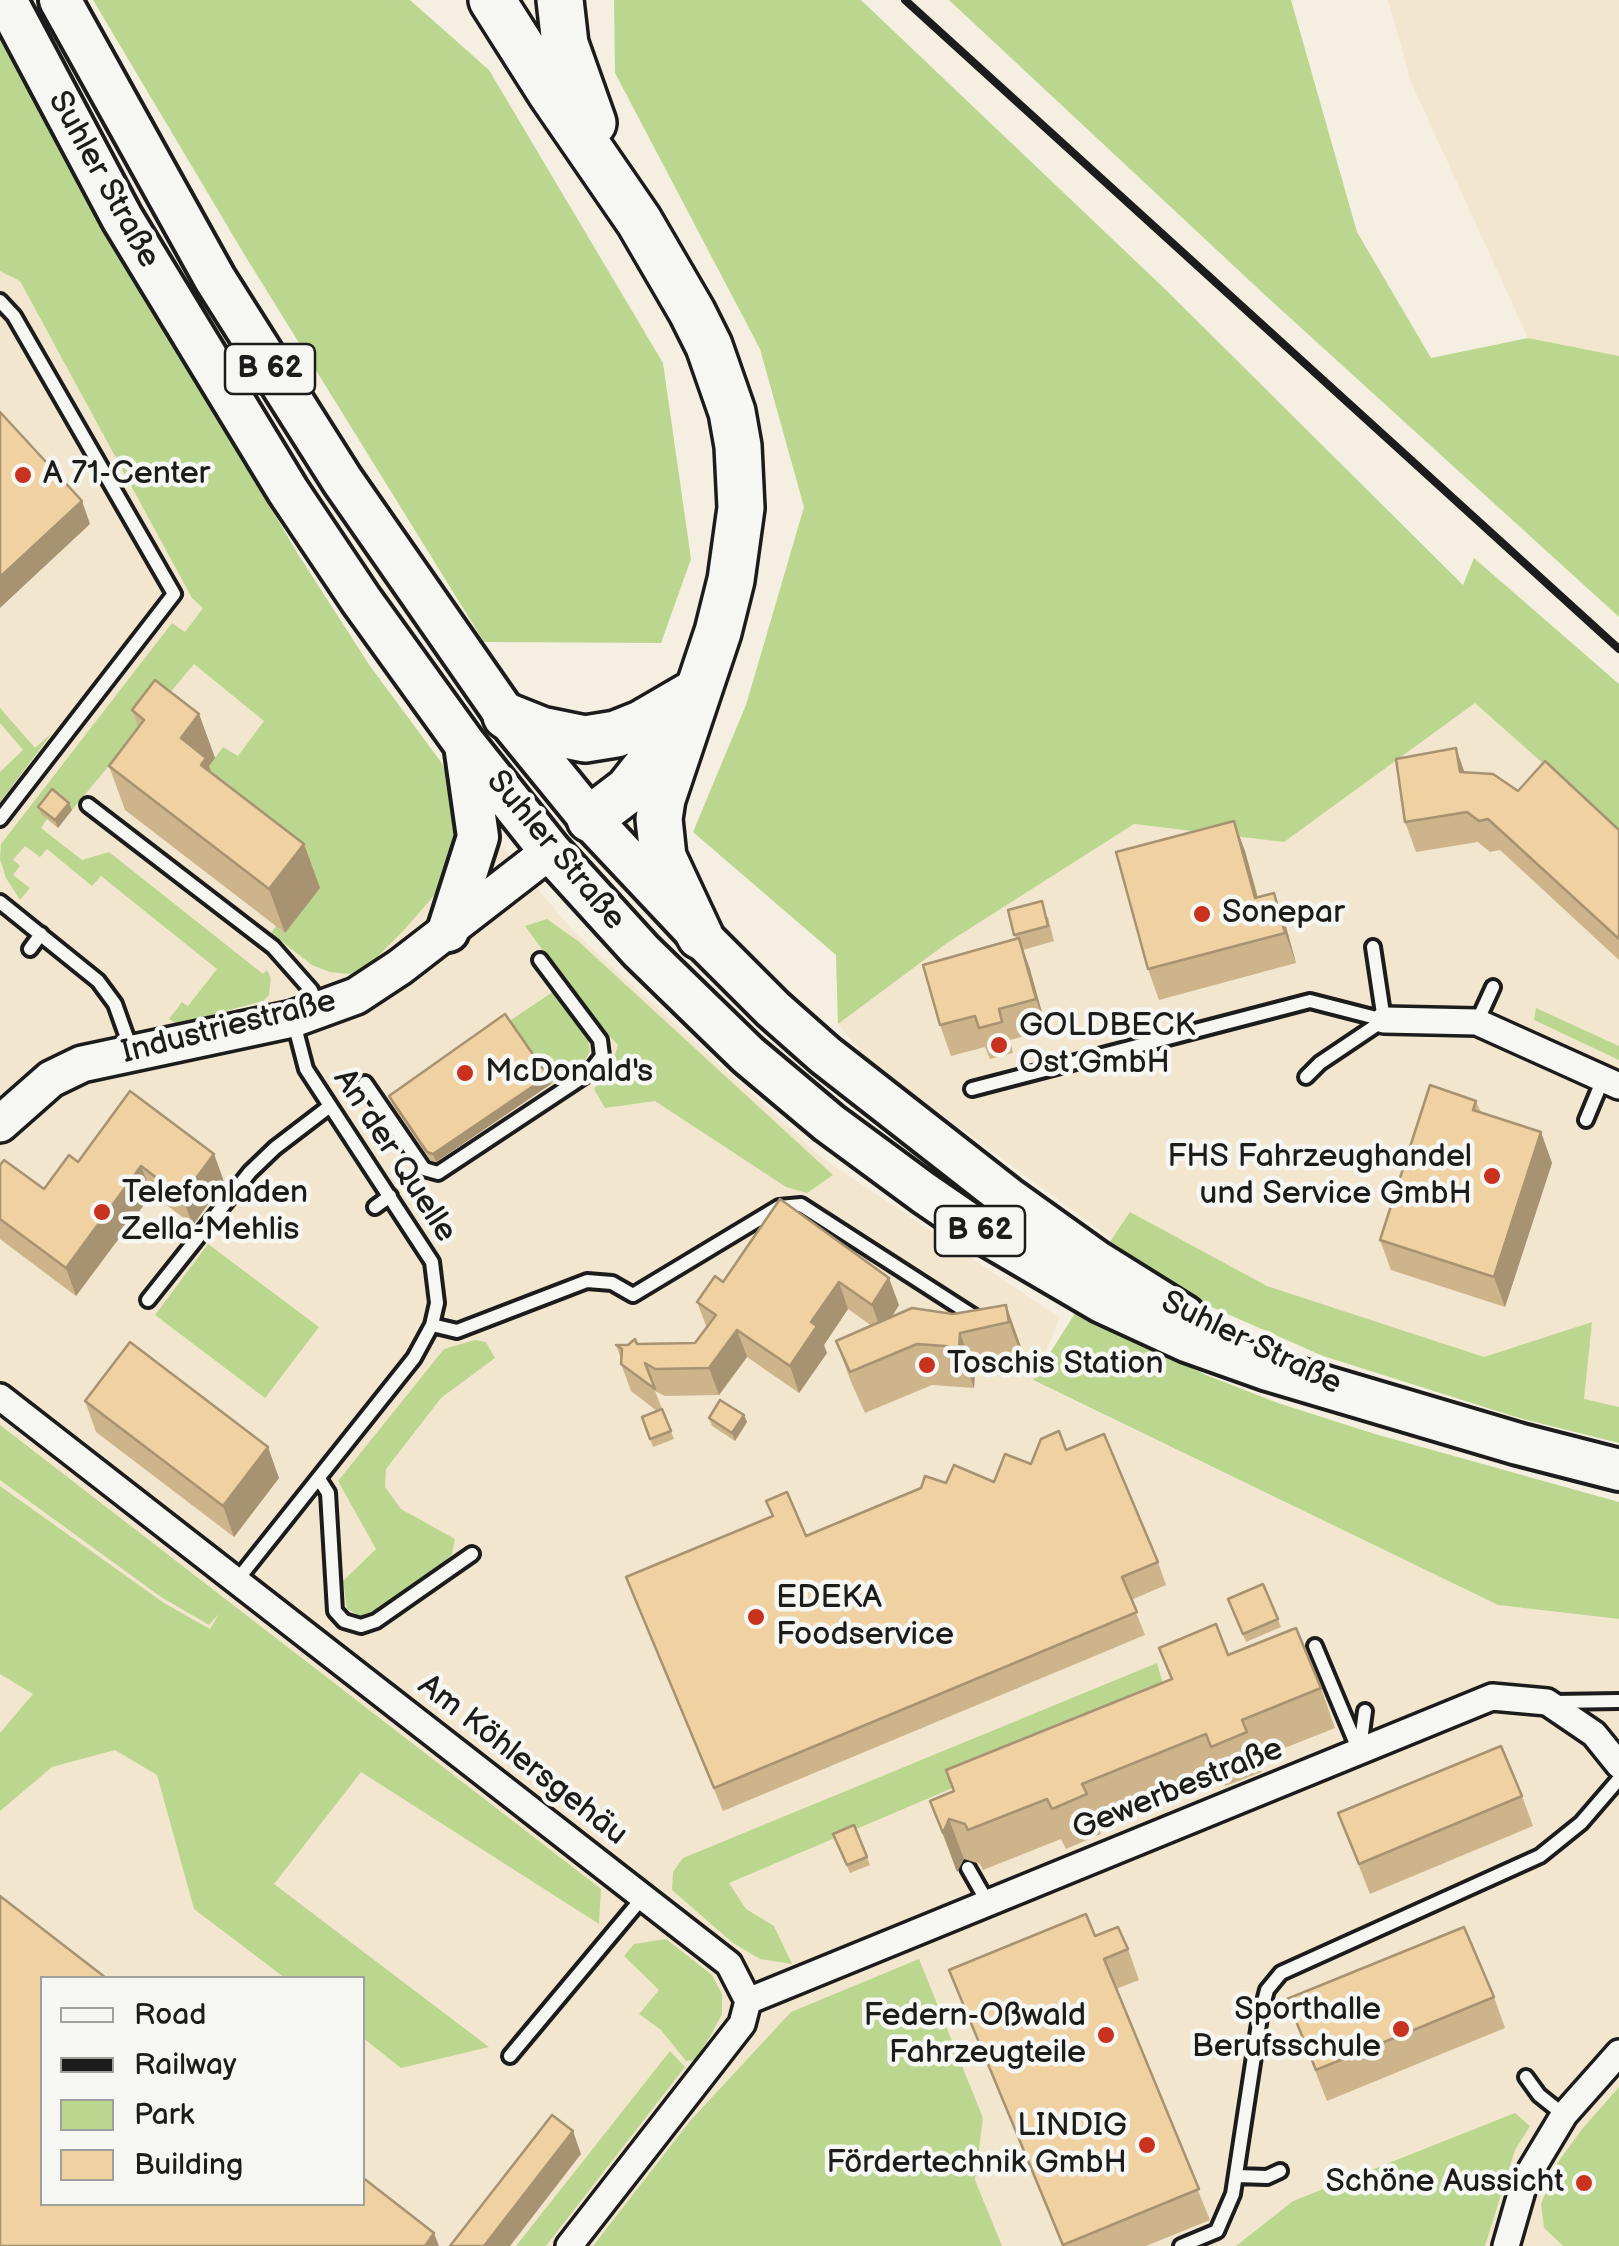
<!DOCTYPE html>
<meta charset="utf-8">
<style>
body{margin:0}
#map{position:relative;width:1619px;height:2246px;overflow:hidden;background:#f5efe2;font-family:"Balsamiq Sans",sans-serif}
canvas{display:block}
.legend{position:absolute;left:40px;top:1976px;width:325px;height:230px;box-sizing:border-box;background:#f6f6f2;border:2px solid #9f9f9c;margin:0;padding:12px 18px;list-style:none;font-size:30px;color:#1c1c1c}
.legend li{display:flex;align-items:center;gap:20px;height:50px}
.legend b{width:50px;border:2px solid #9f9f9c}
</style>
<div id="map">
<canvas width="1619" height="2246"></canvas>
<ul class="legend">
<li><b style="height:12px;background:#f6f6f2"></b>Road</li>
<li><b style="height:12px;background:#1c1c1c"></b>Railway</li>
<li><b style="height:28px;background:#bbd78f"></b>Park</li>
<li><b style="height:28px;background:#efd1a2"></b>Building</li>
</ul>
</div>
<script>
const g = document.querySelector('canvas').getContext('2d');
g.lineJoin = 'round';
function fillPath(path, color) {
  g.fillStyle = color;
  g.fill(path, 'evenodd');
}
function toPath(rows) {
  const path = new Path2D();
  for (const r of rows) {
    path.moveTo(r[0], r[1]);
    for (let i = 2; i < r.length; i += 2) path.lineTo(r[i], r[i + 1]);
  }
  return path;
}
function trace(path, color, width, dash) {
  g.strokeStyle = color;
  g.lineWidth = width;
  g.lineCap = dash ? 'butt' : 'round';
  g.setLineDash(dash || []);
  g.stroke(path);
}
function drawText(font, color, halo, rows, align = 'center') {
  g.font = font + ' "Balsamiq Sans",sans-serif';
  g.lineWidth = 9;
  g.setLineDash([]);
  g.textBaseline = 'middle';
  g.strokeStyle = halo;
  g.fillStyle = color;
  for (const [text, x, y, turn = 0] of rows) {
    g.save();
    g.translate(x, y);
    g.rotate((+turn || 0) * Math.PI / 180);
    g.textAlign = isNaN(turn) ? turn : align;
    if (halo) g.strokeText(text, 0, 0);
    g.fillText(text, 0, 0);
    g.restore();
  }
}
fillPath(toPath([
 [1388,0,1619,0,1619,356,1528,338,1411,82],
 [0,117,276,578,574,932,821,1157,1060,1318,1033,1381,1498,1605,1619,1619,1619,2087,1582,2129,1558,2162,1541,2203,1544,2228,1563,2246,0,2246],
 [42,1978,362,1978,362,2204,42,2204],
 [1463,586,1619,749,1619,1435,1366,1370,1190,1296,870,1062,838,1024,836,955]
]), '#f3e6cf');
fillPath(toPath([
 [93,0,410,0,489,70,663,363,691,559,661,643,484,642,244,254],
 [614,0,861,0,1166,290,1463,585,1474,558,1619,684,1619,831,1475,703,1284,842,1134,824,947,943,838,1024,836,955,693,832,746,705,804,507,760,349,615,73],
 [949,0,1291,0,1357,232,1431,358,1528,338,1619,356,1619,617,1266,296],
 [0,28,44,122,298,554,370,666,441,762,460,802,463,837,438,891,404,930,371,963,350,974,330,972,312,965,271,933,276,926,285,933,319,888,192,789,223,747,238,756,264,721,194,664,72,810,55,797,42,814,47,819,41,828,82,860,109,852,263,974,267,970,271,978,269,995,263,1001,177,1024,169,1019,182,1002,188,1006,217,969,101,876,92,886,47,849,40,857,25,846,13,860,20,866,13,875,30,888,20,900,6,878,0,859,1,844,172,623,185,632,203,608,192,598,20,281,0,271],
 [0,708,35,748,52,733,0,802,0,772,23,750,0,723],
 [547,919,578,941,833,1175,807,1193,786,1187,655,1101,605,1108,594,1089,610,1070,618,1045,593,1019,525,926],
 [554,991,588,1041,590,1051,584,1062,551,1084,508,1022],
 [1536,1008,1619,1046,1619,1060,1534,1020],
 [1130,1212,1267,1286,1484,1357,1592,1322,1584,1399,1619,1407,1619,1443,1519,1418,1323,1356,1207,1305,1107,1246],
 [208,1244,319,1327,265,1398,155,1315],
 [1077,1310,1206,1375,1278,1403,1375,1434,1619,1502,1619,1619,1498,1605,1033,1380],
 [475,1340,486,1342,495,1358,441,1398,386,1469,385,1487,401,1509,455,1539,452,1554,429,1578,388,1605,360,1616,347,1609,343,1581,376,1549,338,1481,444,1349],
 [0,1425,601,1889,599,1924,361,1772,274,1884,489,2047,401,2068,363,2038,362,1978,285,1978,194,1909,157,1775,115,1750,52,1767,0,1811,0,1733,33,1694,0,1674,0,1486,164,1603,210,1629,219,1614,209,1625,161,1597,0,1480],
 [1157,1663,1167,1697,729,1883,746,1909,774,1926,792,1964,760,1959,733,1943,672,1890,673,1872,683,1858],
 [666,1939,712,1975,722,1994,722,2014,711,2035,695,2060,686,2061,661,2030,639,2014,659,1990,624,1956,634,1944],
 [919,1959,983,2118,975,2180,1002,2246,593,2246,690,2121,791,2012],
 [670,2051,685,2067,546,2246,516,2246],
 [1619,2087,1619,2246,1563,2246,1544,2228,1541,2204,1558,2162,1582,2129],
 [1515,2113,1530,2126,1515,2150,1485,2246,1236,2246,1293,2201]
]), '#bbd78f');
const lane = toPath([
 [0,301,14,316,174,594,0,819],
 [88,805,273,947,311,990,319,1009],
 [0,902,98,981,115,1004,131,1049],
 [1373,947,1384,1020],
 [30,949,41,934],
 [1477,1022,1493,987],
 [1306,1077,1320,1063,1384,1020],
 [365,1083,424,1169,438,1173,589,1073,602,1056,600,1040,540,960],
 [972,1089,1310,1001,1384,1020],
 [1586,1120,1603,1079],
 [375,1207,390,1196],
 [148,1300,250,1172,275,1148,330,1106],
 [432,1325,457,1331,587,1281,612,1283,633,1295,779,1207,801,1205,978,1319],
 [319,1479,328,1493,335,1611,344,1621,361,1626,376,1621,472,1554],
 [238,1579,414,1358,432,1325,437,1303,432,1262,306,1069,294,1023],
 [1315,1646,1359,1751],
 [1554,1702,1619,1701],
 [1360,1748,1365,1711],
 [968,1868,988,1903],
 [510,2056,643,1897],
 [1526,2077,1539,2095,1564,2115],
 [1236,2176,1267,2177,1280,2171],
 [1181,2246,1217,2231,1233,2194,1260,2017,1267,1990,1281,1973,1540,1856,1581,1823,1619,1779]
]);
const street = toPath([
 [1384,1020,1477,1022,1619,1086],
 [0,1397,729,1964,748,2001,742,2024,569,2246],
 [748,2001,1492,1697,1547,1702,1594,1734,1619,1765],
 [1506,2246,1525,2180,1564,2115,1619,2053]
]);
const secondary = toPath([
 [0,1124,51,1079,82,1064,293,1019,356,996,400,967,550,851]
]);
const primary = toPath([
 [6,0,122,218,288,491,361,600,464,743,550,851,641,951,748,1055,829,1123,924,1193,972,1226,1102,1302,1189,1342,1265,1369,1518,1444,1619,1470],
 [60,0,215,279,342,480,506,716,590,819,700,936,773,1009,825,1055,1008,1198,1096,1261,1184,1316],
 [448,931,478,837,466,752]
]);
const highway = toPath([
 [492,0,551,93,639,221,692,312,709,346,732,412,738,446,741,508,731,580,718,632,662,799,659,819,663,857,700,936],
 [560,0,565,44,593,123],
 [506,716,541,730,585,739,616,734,641,724,696,692],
 [590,819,628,790,670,737]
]);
trace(lane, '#1c1c1c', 20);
trace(street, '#1c1c1c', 32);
trace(secondary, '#1c1c1c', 42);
trace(primary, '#1c1c1c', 48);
trace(highway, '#1c1c1c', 52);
trace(lane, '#f6f6f2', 12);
trace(street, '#f6f6f2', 25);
trace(secondary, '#f6f6f2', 35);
trace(primary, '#f6f6f2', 40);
trace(highway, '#f6f6f2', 45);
trace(toPath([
 [905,0,1619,649]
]), '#1c1c1c', 8);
fillPath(toPath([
 [132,710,199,714,215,758,209,766,212,774,304,844,320,888,285,933,125,810,109,766,138,727],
 [1465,772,1518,791,1619,830,1619,960,1500,850,1490,852,1478,842,1416,852,1405,822],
 [69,803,72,810,58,828,41,814,38,807],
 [1245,851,1258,897,1274,893,1285,923,1296,963,1159,1000,1148,969],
 [1008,910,1048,917,1054,941,1023,950,1047,1030,1010,1040,1013,1053,990,1059,985,1047,951,1056,940,1025,1016,939],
 [548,1076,551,1084,436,1162,430,1160,392,1104,389,1096],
 [1476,1101,1481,1113,1552,1163,1505,1307,1391,1270,1380,1240],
 [214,1154,224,1182,193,1225,152,1194,76,1296,0,1239,0,1165,44,1189,78,1162],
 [780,1199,899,1305,891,1317,953,1314,1006,1305,1021,1347,1024,1363,975,1374,974,1388,932,1385,865,1413,851,1382,836,1341,872,1326,848,1309,824,1345,827,1353,799,1393,747,1357,719,1395,665,1396,655,1391,674,1439,653,1447,642,1417,657,1411,631,1391,621,1364,621,1359,616,1345,695,1343,707,1328,697,1302,723,1282],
 [85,1401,279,1478,234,1537,96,1432],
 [709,1418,747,1422,735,1441,712,1426],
 [1066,1450,1158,1562,1166,1585,1131,1600,1145,1635,723,1811,626,1577,772,1516,766,1501,806,1536,946,1483,994,1482,1031,1464],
 [1263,1584,1281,1627,1246,1642,1228,1599],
 [1159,1648,1228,1655,1321,1688,1335,1728,1257,1759,1262,1772,1225,1786,1220,1774,1097,1824,1101,1834,1066,1849,1061,1839,983,1870,980,1864,964,1859,957,1872,930,1801,954,1791,946,1770,1171,1679],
 [1522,1796,1533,1826,1370,1894,1338,1813],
 [854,1825,870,1865,850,1873,833,1834],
 [1095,1936,1128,1949,1139,1980,1116,1989,1210,2220,1146,2246,1062,2246,949,1970],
 [1494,1997,1505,2028,1327,2101,1287,1999]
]), '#ceb48b');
fillPath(toPath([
 [82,501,90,524,0,608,0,577],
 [199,714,215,758,209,766,222,802,181,738],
 [1456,748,1467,779,1460,772],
 [69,803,72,810,58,828,55,820],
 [1234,821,1245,851,1266,929,1255,898],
 [304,844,320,888,285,933,269,889],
 [1274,893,1285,923,1296,963,1285,933],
 [1019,938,1030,969,1047,1030,1036,999],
 [548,1076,551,1084,436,1162,433,1154],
 [1541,1132,1552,1163,1505,1307,1494,1277],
 [214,1154,224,1182,193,1225,182,1197],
 [141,1166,152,1194,76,1296,66,1268],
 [889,1278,899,1305,882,1333,872,1305],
 [839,1282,848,1309,824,1345,827,1353,799,1393,790,1366,811,1322],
 [1006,1305,1021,1347,1024,1363,1009,1322],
 [737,1330,747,1357,719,1395,709,1368],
 [960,1333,975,1374,974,1388,959,1347],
 [744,1415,747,1422,735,1441,732,1433],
 [268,1447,279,1478,234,1537,223,1506],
 [949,1819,964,1859,957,1872,943,1833],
 [573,2131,581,2154,510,2246,484,2246],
 [434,2233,439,2246,425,2246]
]), '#a79271');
const building = toPath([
 [0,412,82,501,0,577,0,412],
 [155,680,199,714,181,738,206,758,201,765,304,844,269,889,109,766,144,720,132,710,155,680],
 [1456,748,1460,772,1493,774,1518,791,1545,761,1619,830,1619,939,1488,819,1479,821,1467,812,1405,822,1396,759,1456,748],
 [52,789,69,803,55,820,38,807,52,789],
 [1234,821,1255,898,1274,893,1285,933,1148,969,1116,852,1234,821],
 [1042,901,1048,926,1014,935,1008,910,1042,901],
 [1019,938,1036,999,999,1009,1002,1022,979,1028,975,1016,940,1025,923,965,1019,938],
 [505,1014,548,1076,433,1154,427,1152,389,1096,505,1014],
 [1430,1085,1476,1101,1473,1110,1541,1132,1494,1277,1380,1240,1430,1085],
 [130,1091,214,1154,182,1197,141,1166,66,1268,0,1219,0,1165,4,1160,44,1189,69,1155,78,1162,130,1091],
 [780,1199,889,1278,872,1305,839,1282,811,1322,817,1326,790,1366,737,1330,709,1368,655,1369,645,1363,655,1389,621,1364,622,1349,616,1345,628,1345,635,1339,637,1344,695,1343,716,1315,697,1302,715,1276,723,1282,780,1199],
 [1006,1305,1009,1322,960,1333,959,1347,917,1344,850,1372,836,1341,912,1308,953,1314,1006,1305],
 [130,1342,268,1447,223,1506,85,1401,130,1342],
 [720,1400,744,1415,732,1433,709,1418,720,1400],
 [662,1409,671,1431,650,1439,642,1417,662,1409],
 [1059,1431,1066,1450,1104,1434,1158,1562,1122,1577,1137,1612,714,1788,626,1577,773,1516,766,1501,787,1492,806,1536,921,1488,925,1476,946,1483,954,1465,994,1482,1005,1454,1031,1464,1041,1439,1059,1431],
 [1263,1584,1278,1619,1243,1634,1228,1599,1263,1584],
 [1216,1624,1228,1655,1296,1628,1321,1688,1242,1720,1247,1732,1211,1747,1206,1734,1082,1784,1087,1794,1052,1809,1047,1799,968,1830,965,1824,949,1819,943,1833,930,1801,954,1791,946,1770,1172,1679,1159,1648,1216,1624],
 [1501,1746,1522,1796,1359,1864,1338,1813,1501,1746],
 [854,1825,867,1857,847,1865,833,1834,854,1825],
 [0,1896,106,1978,42,1978,42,2204,362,2204,362,2177,434,2233,425,2246,0,2246,0,1896],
 [1086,1914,1095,1936,1118,1927,1128,1949,1104,1959,1199,2189,1063,2245,949,1970,1086,1914],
 [1464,1927,1494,1997,1316,2070,1287,1999,1464,1927],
 [552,2115,573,2131,484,2246,450,2246,552,2115]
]);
fillPath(building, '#efd1a2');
trace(building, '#a79271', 2.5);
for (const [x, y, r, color] of [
 [23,475,10,"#c8321e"],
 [1202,914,10,"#c8321e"],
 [999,1045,10,"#c8321e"],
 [465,1073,10,"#c8321e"],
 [1492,1176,10,"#c8321e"],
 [102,1212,10,"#c8321e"],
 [927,1365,10,"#c8321e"],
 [756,1617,10,"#c8321e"],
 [1401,2029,10,"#c8321e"],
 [1106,2035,10,"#c8321e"],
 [1147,2145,10,"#c8321e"],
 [1584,2183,10,"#c8321e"]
]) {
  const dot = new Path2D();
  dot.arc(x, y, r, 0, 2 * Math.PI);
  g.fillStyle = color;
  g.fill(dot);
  trace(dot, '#f6f6f2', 4);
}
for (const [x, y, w] of [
 [270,369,90],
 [980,1231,90]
]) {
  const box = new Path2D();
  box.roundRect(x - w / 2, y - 25, w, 50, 8);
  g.fillStyle = '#f6f6f2';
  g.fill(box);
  trace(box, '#1c1c1c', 2.5);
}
drawText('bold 30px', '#1c1c1c', null, [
 ["B 62",270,369],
 ["B 62",980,1231]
]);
drawText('32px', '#1c1c1c', '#f6f6f2', [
 ["Suhler Straße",103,180,61],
 ["Suhler Straße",555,851,50],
 ["Industriestraße",229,1028,-14],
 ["An der Quelle",394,1156,57],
 ["Suhler Straße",1251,1344,26],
 ["Am Köhlersgehäu",522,1761,38],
 ["Gewerbestraße",1178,1790,-22]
]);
drawText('32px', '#1c1c1c', '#f6f6f2', [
 ["A 71-Center",43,475],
 ["Sonepar",1222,914],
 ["GOLDBECK",1019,1027],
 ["Ost GmbH",1019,1064],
 ["McDonald's",485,1073],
 ["FHS Fahrzeughandel",1472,1158,"right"],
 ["und Service GmbH",1472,1195,"right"],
 ["Telefonladen",122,1194],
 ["Zella-Mehlis",122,1231],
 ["Toschis Station",947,1365],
 ["EDEKA",776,1599],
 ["Foodservice",776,1636],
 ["Sporthalle",1381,2011,"right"],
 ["Berufsschule",1381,2048,"right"],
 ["Federn-Oßwald",1086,2017,"right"],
 ["Fahrzeugteile",1086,2054,"right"],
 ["LINDIG",1127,2127,"right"],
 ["Fördertechnik GmbH",1127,2164,"right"],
 ["Schöne Aussicht",1564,2183,"right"]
], 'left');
</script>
